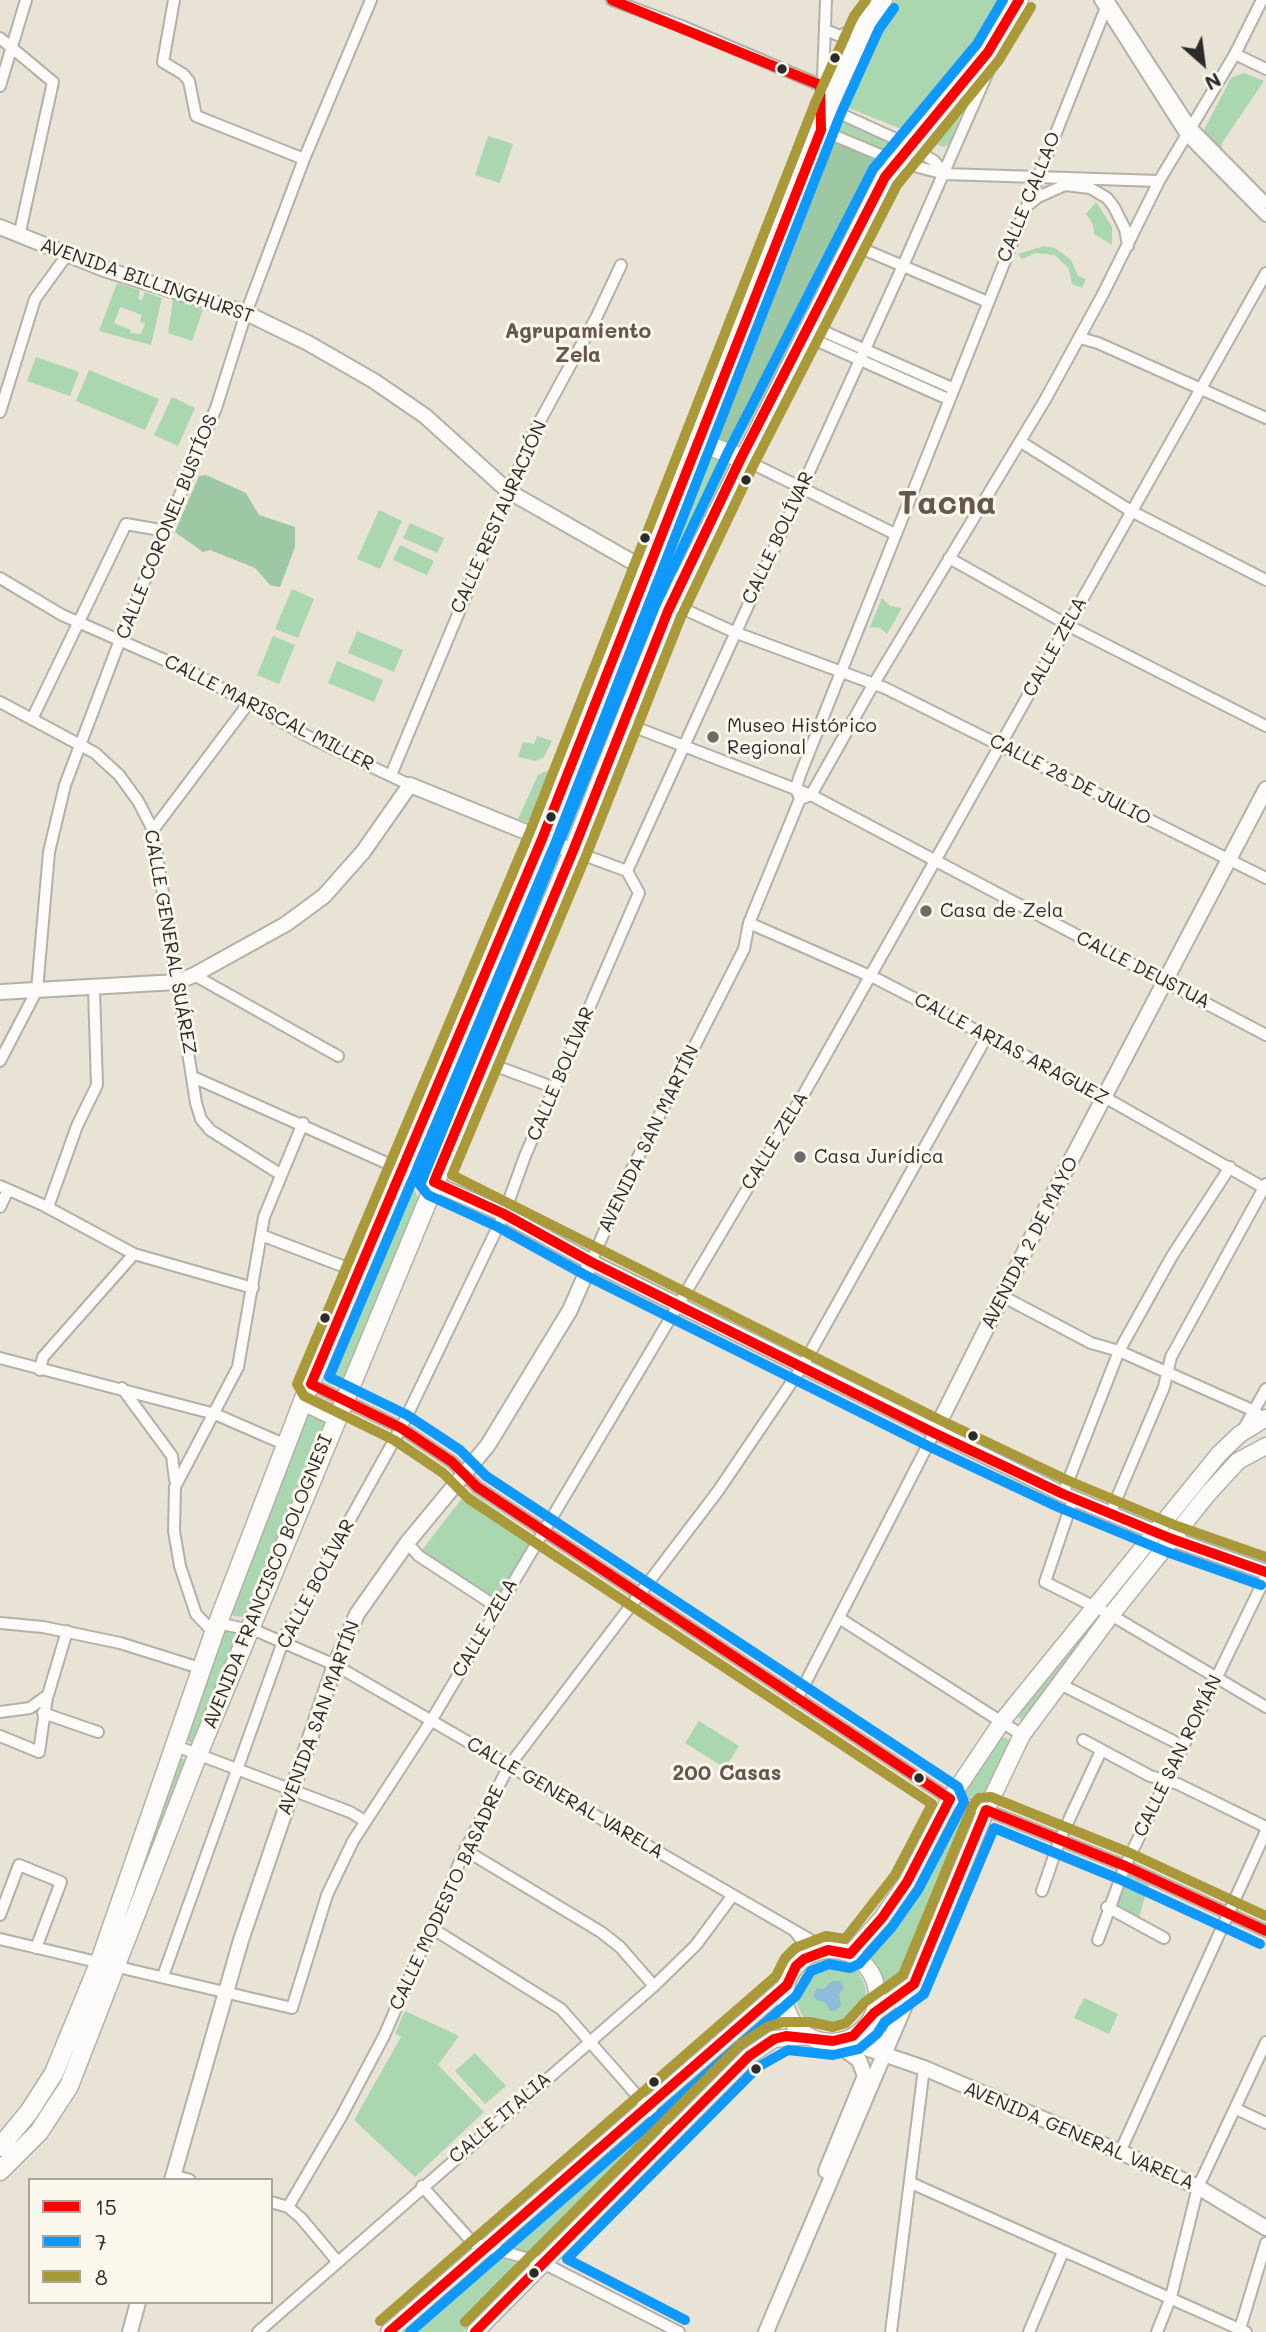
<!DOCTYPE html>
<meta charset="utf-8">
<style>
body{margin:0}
#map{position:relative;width:1266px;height:2332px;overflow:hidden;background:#e8e3d4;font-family:Mali,sans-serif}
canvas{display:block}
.legend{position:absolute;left:28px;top:2178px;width:245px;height:126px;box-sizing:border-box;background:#fbf7ec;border:2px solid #a8a59f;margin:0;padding:9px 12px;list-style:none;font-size:21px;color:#2b2b2b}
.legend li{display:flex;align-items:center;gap:14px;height:35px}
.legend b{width:35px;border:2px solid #a8a59f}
.north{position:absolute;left:1168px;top:28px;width:70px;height:70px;-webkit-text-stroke:5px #fbf7ec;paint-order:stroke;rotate:152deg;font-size:19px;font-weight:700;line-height:28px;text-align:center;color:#2b2b2b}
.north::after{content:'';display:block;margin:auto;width:24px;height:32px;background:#2b2b2b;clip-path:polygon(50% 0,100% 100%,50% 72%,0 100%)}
</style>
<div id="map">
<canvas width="1266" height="2332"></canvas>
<ul class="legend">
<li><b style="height:9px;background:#f00"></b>15</li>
<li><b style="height:9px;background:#0f99ff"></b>7</li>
<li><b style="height:9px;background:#aa9938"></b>8</li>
</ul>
<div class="north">N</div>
</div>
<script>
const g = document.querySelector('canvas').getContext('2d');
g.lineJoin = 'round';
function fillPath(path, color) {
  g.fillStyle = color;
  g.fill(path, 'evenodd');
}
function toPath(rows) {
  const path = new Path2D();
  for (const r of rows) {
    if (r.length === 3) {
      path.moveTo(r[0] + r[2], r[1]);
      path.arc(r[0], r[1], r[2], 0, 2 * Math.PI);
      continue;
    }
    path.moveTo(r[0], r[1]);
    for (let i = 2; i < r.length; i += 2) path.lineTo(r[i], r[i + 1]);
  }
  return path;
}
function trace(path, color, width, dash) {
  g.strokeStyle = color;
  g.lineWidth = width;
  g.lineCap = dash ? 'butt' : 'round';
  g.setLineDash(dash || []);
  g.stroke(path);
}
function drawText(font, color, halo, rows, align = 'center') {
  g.font = font + ' Mali,sans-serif';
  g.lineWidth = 6;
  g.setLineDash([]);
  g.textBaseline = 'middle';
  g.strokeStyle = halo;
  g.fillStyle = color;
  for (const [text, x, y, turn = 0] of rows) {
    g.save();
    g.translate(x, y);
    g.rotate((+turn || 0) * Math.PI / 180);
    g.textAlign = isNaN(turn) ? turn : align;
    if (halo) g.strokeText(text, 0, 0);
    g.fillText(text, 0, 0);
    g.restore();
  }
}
fillPath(toPath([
 [895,0,1013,0,997,29,911,133,849,108,840,98,861,52],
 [1244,73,1264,81,1222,143,1221,151,1204,130,1231,78],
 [970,84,972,86,949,144,944,147,928,142,925,136],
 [842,120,891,142,893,149,887,152,837,130,835,123],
 [488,136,513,144,500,183,475,175],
 [1096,202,1112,227,1112,245,1094,234,1093,224,1086,214],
 [1044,246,1055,248,1071,260,1078,276,1086,279,1082,288,1072,284,1069,269,1055,255,1036,253,1022,259,1018,254],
 [117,283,140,290,138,299,142,300,145,292,162,298,151,345,99,331],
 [120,307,142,315,140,321,145,324,141,334,130,333,131,330,114,323],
 [173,299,203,310,192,341,168,333],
 [36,357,79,372,70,396,27,381],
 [89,370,159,399,145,430,76,401],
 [172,397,195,408,178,446,154,435],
 [701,452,734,462,681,571,658,559],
 [379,510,402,521,380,569,357,559],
 [410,523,444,538,437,553,403,538],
 [400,545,434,561,427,575,393,560],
 [292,589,314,599,298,638,275,629],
 [882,598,890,606,902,608,887,634,880,628,870,627],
 [651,601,662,607,570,842,552,837,640,604],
 [357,631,403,650,394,672,348,653],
 [273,636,295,645,279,684,257,675],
 [337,661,383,680,374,702,328,683],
 [537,736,552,741,544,757,536,761,518,757,523,742,534,744],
 [551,769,555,770,535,817,527,822,518,819,538,775],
 [548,854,556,856,561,864,435,1160,427,1163,419,1158,414,1148,540,856],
 [406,1187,415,1191,419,1200,348,1379,339,1386,329,1384,323,1379,322,1369,397,1191],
 [308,1409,329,1422,250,1612,244,1617,233,1616,229,1607],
 [472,1493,535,1537,494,1602,422,1550,463,1497],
 [1087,1623,1092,1627,1023,1720,1015,1716],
 [227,1629,234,1631,237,1637,197,1741,191,1744,184,1735,220,1634],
 [699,1721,739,1746,725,1768,685,1743],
 [1005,1737,1009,1740,984,1798,967,1797,962,1791,1000,1739],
 [180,1758,187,1760,117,1955,109,1955],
 [956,1813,979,1819,911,1978,887,1994,880,1972,867,1955,909,1895],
 [1125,1874,1149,1884,1139,1917,1112,1904],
 [831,1995,35],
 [1084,1998,1118,2014,1109,2034,1074,2018],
 [774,2006,781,2029,761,2034,670,2124,657,2107],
 [405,2011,459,2036,438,2065,484,2112,415,2177,354,2120,401,2037,395,2033],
 [475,2053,506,2086,485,2104,455,2071],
 [644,2118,661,2136,543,2251,544,2253,538,2255,503,2245,503,2240],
 [488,2255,515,2263,521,2270,463,2332,405,2332,481,2265]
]), '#aad7b0');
fillPath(toPath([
 [829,139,884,160,884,167,736,449,709,439,707,434,823,142],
 [206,475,246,493,259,515,295,527,295,547,280,587,270,585,255,568,210,550,203,552,175,532,199,476]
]), '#9ec8a4');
fillPath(toPath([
 [832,1981,840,1981,844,1988,839,1994,841,2006,835,2011,830,2011,826,2003,816,2000,813,1996,817,1988,824,1989]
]), '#90bcdc');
const minor = toPath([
 [174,0,163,62,183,74,189,81,196,116,304,159],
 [612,0,684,27,820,85],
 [826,0,821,130,895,161,945,174,1159,181],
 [1100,0,1186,135,1266,216],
 [1108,0,1191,127,1266,203],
 [826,30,840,36,865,23],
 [0,38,53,82,19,236],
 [1235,54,1266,69],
 [0,86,26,0],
 [826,103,828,108,911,146,934,161,945,174],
 [1028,205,1038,197,1065,185,1090,188,1107,198,1114,207,1125,229,1128,246],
 [851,244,988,302],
 [809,325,952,388],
 [804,335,948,399],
 [1080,338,1098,343,1266,418],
 [0,412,35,299,67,255],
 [1021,442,1131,511,1266,580],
 [741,458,895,534],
 [949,558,1075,629,1266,726],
 [0,578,62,615,192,672,309,737,410,785],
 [642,590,734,632,885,688,1266,878],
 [0,702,95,753,119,775,138,801,153,830,196,1103,201,1119,210,1130,280,1174],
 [32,719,126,524,166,531],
 [624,723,811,795,1266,1035],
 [391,775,534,432,597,316,621,265],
 [800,799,796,788,800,775,1109,0],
 [153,830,248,704],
 [573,851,627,871],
 [627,871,902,268,998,49],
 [749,923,879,980,1106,1098,1266,1189],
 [194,975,338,1056],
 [0,1061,37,990,49,852,65,785,120,640,216,408,246,313,304,159,371,0],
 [485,1062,555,1088],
 [193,1077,400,1169],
 [0,1186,43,1205,134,1254,253,1288],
 [0,1207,8,1190],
 [48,1207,77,1126,97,1085,94,989],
 [261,1235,358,1272],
 [591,1262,630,1173,744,949,749,923,800,799,811,795,873,685,1045,400,1103,294,1159,181,1235,54,1262,0],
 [1002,1296,1091,1343,1119,1351,1252,1410,1266,1420],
 [0,1358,215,1414,286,1445],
 [40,1370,43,1357,134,1254],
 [311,1384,401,1428,452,1462,477,1487,950,1799,986,1810,1125,1866,1266,1931],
 [122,1388,172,1456,175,1480],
 [1242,1432,1266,1389],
 [1063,1494,1119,1351,1172,1256,1230,1167],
 [1073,1499,1045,1582,1111,1615,1266,1707],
 [1110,1514,1164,1387,1171,1357,1266,1184],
 [407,1543,419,1556,497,1607],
 [839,1618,1022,1735],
 [0,1623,43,1627,120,1643,203,1669],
 [218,1623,259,1632,335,1665,828,1950],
 [214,1633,196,1614,180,1566,174,1531,175,1487,238,1367,264,1217,303,1123],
 [1060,1684,1183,1746],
 [797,1699,934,1433],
 [0,1712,30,1708,48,1695,67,1631],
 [43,1713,98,1732],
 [0,1736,39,1752,47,1697],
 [1083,1740,1150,1776,1178,1784,1266,1827],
 [176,1746,350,1812,365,1821],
 [465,1850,601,1932,620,1947,654,1986],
 [1042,1891,1060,1839,1101,1751],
 [1107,1907,1164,1938],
 [0,1915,19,1865,61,1882,36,1948],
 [430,1927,561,2009,671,2134],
 [796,1933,803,1942,804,1959],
 [0,1939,292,2008,327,1895,353,1841,431,1721,806,1090,1266,273],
 [1098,1940,1125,1866,1266,1576],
 [163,1976,285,1636,401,1428,504,1214,525,1156,639,893,627,871],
 [1236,2109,1266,2123],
 [1120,2152,1266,1831],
 [173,2175,190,2180],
 [911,2183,1246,2332],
 [422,2186,473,2243,543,2263,679,2332],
 [271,2202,288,2207,301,2218,337,2261],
 [288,2207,341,2117,384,2036,465,1850,509,1766,718,1491,802,1367,987,1036],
 [258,2332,654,1986,696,1945,733,1895],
 [891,2332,924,2068],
 [1029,2332,1063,2252],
 [1157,2332,1171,2297,1198,2187,1266,2042],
 [1239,2332,1266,2243]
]);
const tertiary = toPath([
 [0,227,104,269,246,313,308,343,374,381,425,416,508,491,636,564,681,583],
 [0,992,177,982,194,975,286,924,324,896,363,852,410,785,573,851],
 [400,1169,504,1214,591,1262,1063,1494,1172,1539,1266,1572],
 [934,1433,1060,1181,1266,789],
 [872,2016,886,2054],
 [842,2040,924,2068,1120,2152,1198,2187,1266,2228],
 [826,2171,865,2076,859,2060,834,2042],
 [172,2180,241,1940,335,1665,357,1614,407,1543,488,1445,570,1310,591,1262],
 [130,2332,138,2302],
 [766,2332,914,1984]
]);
const secondary = toPath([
 [831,1996,46],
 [850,1954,882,1918,907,1882,950,1799,1003,1720,1219,1454,1240,1434,1266,1418],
 [874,2013,914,1984,986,1810,1022,1735,1111,1615,1207,1495,1238,1461,1266,1446],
 [389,2332,787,1985],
 [475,2332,749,2056,774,2039,809,2036]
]);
const primary = toPath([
 [699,442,741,458],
 [303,1401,336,1417],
 [0,2147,29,2112,54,2073,99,1964,214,1633,303,1401,542,839,828,108,867,22,883,0],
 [0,2171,39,2132,69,2086,198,1754,573,851,668,611,885,177,988,52,1019,0]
]);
trace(minor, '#b3b0a7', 14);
trace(tertiary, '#b3b0a7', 18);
trace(secondary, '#b3b0a7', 19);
trace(primary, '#b3b0a7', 21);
trace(minor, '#fcfbf9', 10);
trace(tertiary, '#fcfbf9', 14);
trace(secondary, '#fcfbf9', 16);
trace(primary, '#fcfbf9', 18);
trace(toPath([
 [1019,0,988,52,885,177,741,458,668,611,573,851,434,1182,504,1214,591,1262,934,1433,1063,1494,1172,1539,1266,1572],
 [389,2332,787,1985,796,1966,804,1959,828,1950,850,1954,882,1918,907,1882,950,1799,477,1487,452,1462,401,1428,311,1384,542,839,821,130,820,85,612,0],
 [475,2332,749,2056,774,2039,786,2036,833,2041,853,2036,874,2013,914,1984,986,1810,1125,1866,1266,1931]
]), '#f00', 10);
trace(toPath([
 [1003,0,977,44,873,169,728,452,655,606,420,1185,428,1195,498,1227,585,1275,928,1446,1058,1507,1167,1552,1261,1585],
 [685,2320,567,2259,758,2067,788,2050,833,2055,859,2049,877,2034,884,2023,924,1994,994,1828,1119,1879,1260,1944],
 [410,2332,796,1996,811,1971,829,1964,850,1968,859,1964,892,1927,918,1890,964,1802,958,1787,486,1476,460,1450,407,1415,329,1377,555,844,841,113,879,29,894,8]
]), '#0f99ff', 10);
trace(toPath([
 [1031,7,999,60,897,185,754,464,681,617,586,856,452,1175,940,1420,1069,1481,1177,1526,1266,1557],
 [380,2321,776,1976,785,1958,795,1948,826,1936,845,1939,895,1875,932,1804,469,1499,443,1473,394,1440,304,1396,297,1384,529,834,815,103,854,16,866,0],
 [465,2322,740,2045,767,2027,783,2022,810,2022,833,2027,846,2023,865,2002,903,1975,973,1805,979,1798,991,1797,1130,1853,1266,1916]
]), '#aa9938', 10);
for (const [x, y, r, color] of [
 [835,58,6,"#2b2b2b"],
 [782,69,6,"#2b2b2b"],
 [746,480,6,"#2b2b2b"],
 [645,538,6,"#2b2b2b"],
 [713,737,7,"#6d6b66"],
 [551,817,6,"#2b2b2b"],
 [926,911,7,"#6d6b66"],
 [800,1157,7,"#6d6b66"],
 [325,1318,6,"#2b2b2b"],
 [973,1436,6,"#2b2b2b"],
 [919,1778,6,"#2b2b2b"],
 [756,2069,6,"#2b2b2b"],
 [654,2082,6,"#2b2b2b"],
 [534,2273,6,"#2b2b2b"]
]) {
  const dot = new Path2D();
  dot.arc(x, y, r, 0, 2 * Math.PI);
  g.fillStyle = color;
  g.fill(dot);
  trace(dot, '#fbf7ec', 2.5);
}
drawText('19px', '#2b2b2b', '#fbf7ec', [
 ["CALLE CALLAO",1029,197,-68],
 ["AVENIDA BILLINGHURST",147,281,19],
 ["CALLE RESTAURACIÓN",499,517,-66],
 ["CALLE CORONEL BUSTÍOS",167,527,-68],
 ["CALLE BOLÍVAR",778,538,-65],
 ["CALLE ZELA",1055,647,-61],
 ["CALLE MARISCAL MILLER",269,713,27],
 ["CALLE 28 DE JULIO",1070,780,27],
 ["CALLE GENERAL SUÁREZ",170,942,80],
 ["CALLE DEUSTUA",1143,970,27],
 ["CALLE ARIAS ARAGUEZ",1011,1049,28],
 ["CALLE BOLÍVAR",561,1074,-67],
 ["AVENIDA SAN MARTÍN",649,1139,-64],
 ["CALLE ZELA",775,1141,-59],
 ["AVENIDA 2 DE MAYO",1030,1243,-63],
 ["AVENIDA FRANCISCO BOLOGNESI",268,1582,-68],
 ["CALLE BOLÍVAR",316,1584,-62],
 ["CALLE ZELA",485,1628,-60],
 ["AVENIDA SAN MARTÍN",319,1718,-70],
 ["CALLE SAN ROMÁN",1178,1756,-64],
 ["CALLE GENERAL VARELA",565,1798,30],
 ["CALLE MODESTO BASADRE",447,1898,-65],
 ["CALLE ITALIA",500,2118,-41],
 ["AVENIDA GENERAL VARELA",1079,2136,23]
]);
drawText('19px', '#2b2b2b', '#fbf7ec', [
 ["Museo Histórico",727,726],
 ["Regional",727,748],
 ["Casa de Zela",940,911],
 ["Casa Jurídica",814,1157]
], 'left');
drawText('bold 21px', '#675550', '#fbf7ec', [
 ["Agrupamiento",578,332],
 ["Zela",578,356],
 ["200 Casas",727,1774]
]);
drawText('bold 33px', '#675550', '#fbf7ec', [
 ["Tacna",947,504]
]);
</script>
